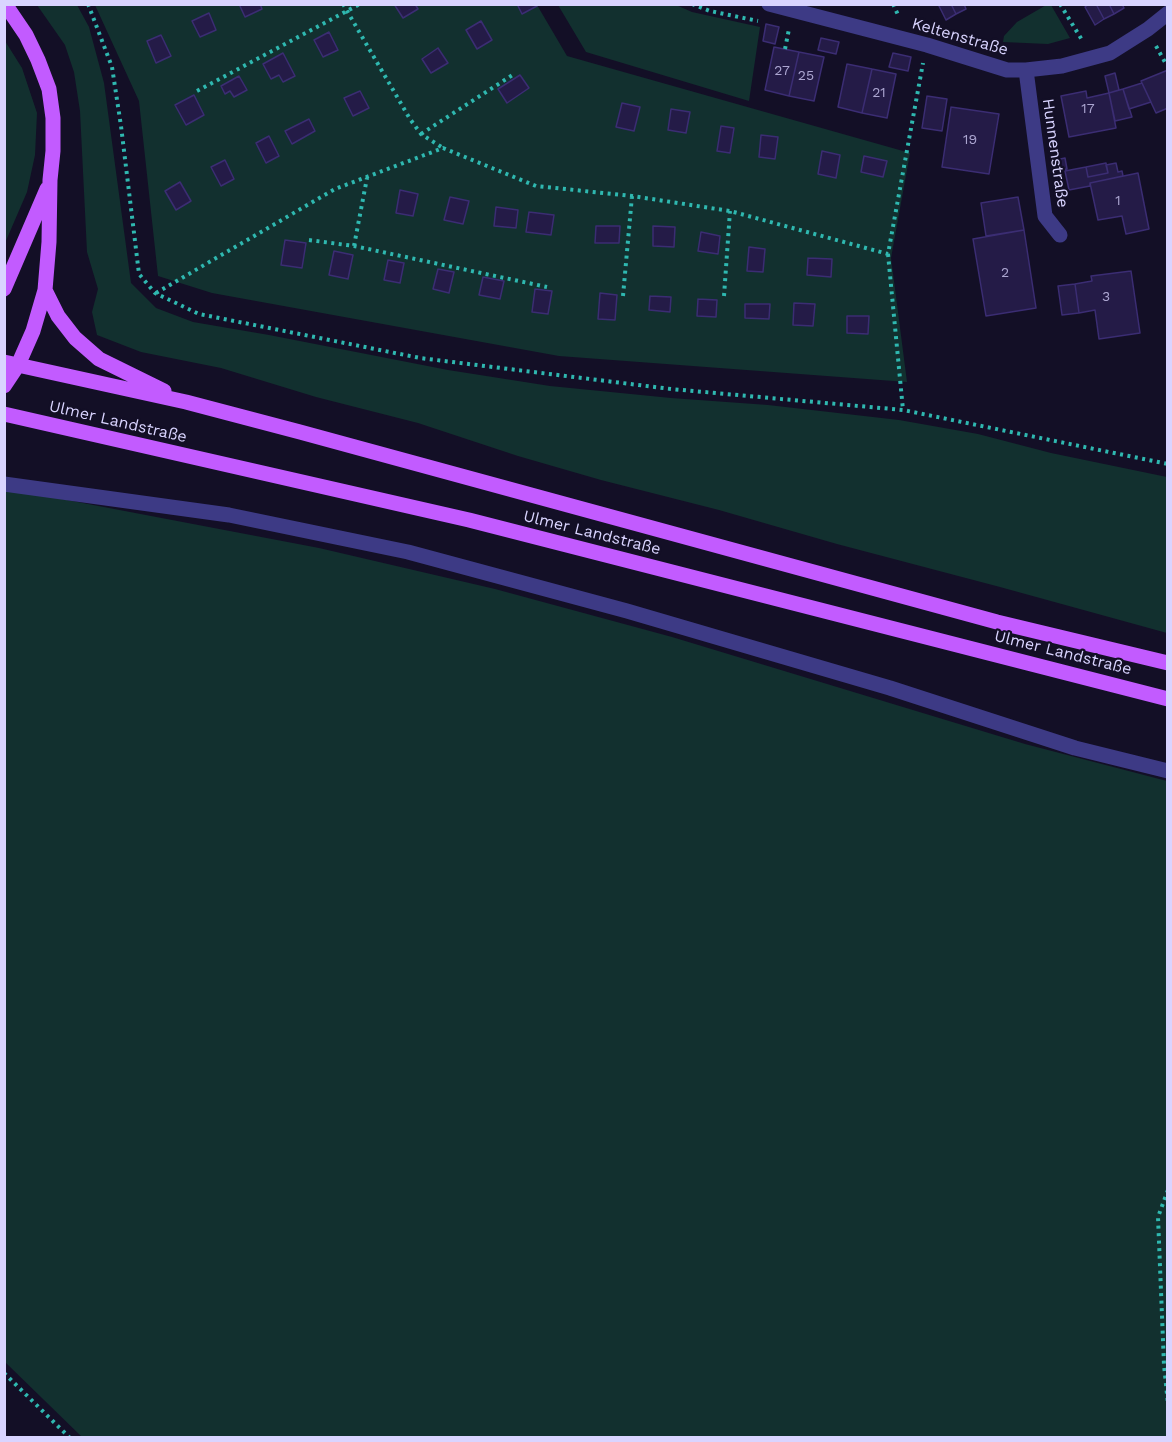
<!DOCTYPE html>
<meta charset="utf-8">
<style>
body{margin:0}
#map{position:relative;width:1172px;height:1442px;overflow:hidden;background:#130f26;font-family:"Work Sans",sans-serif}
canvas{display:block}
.frame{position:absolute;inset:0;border:6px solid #d9d4ff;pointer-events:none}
</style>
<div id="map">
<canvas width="1172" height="1442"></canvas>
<div class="frame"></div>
</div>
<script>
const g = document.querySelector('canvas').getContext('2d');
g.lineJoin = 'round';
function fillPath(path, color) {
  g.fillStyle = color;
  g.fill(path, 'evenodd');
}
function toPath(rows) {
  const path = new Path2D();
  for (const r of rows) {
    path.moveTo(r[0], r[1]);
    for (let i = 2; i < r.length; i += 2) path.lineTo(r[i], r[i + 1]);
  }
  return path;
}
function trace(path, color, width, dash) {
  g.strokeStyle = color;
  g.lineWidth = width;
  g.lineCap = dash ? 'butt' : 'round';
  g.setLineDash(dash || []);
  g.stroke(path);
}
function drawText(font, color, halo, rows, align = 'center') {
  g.font = font + ' "Work Sans",sans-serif';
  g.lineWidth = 4.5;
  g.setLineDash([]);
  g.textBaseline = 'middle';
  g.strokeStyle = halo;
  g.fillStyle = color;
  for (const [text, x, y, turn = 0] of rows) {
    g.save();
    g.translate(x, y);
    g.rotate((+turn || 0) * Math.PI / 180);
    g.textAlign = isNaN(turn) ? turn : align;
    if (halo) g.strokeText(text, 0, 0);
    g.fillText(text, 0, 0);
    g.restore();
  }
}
fillPath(toPath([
 [1048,4,1051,5,1070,38,1048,44,1003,42,1004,36,1017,22],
 [37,5,77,5,89,27,104,83,131,283,156,308,193,322,269,335,448,370,550,386,671,398,768,405,899,420,978,434,1051,453,1167,477,1167,633,1000,587,837,544,719,510,601,480,518,456,418,423,316,397,221,368,141,352,97,335,92,312,98,289,87,252,80,111,74,72,65,45],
 [95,5,537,5,567,56,910,153,891,258,907,382,559,356,212,293,158,276,139,101],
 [558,5,676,5,692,12,760,27,749,101,586,52],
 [5,41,22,68,37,113,35,155,27,192,5,243],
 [4,488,319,548,495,589,672,637,1025,744,1167,781,1167,1437,82,1437,5,1362]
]), '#12302f');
const building = toPath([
 [239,4,260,4,262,9,245,17,239,4],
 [394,4,415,4,418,9,403,18,394,4],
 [517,4,537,4,537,6,522,14,517,4],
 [938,4,951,4,956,14,946,20,938,4],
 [951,4,964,4,966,9,956,14,951,4],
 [1089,4,1096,4,1104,19,1095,25,1085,7,1089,4],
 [1096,4,1109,4,1114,14,1104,19,1096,4],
 [1109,4,1122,4,1124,8,1114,14,1109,4],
 [209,13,216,30,200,37,192,21,209,13],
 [481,21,492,40,477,49,466,30,481,21],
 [766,24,779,27,775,44,763,41,766,24],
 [329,32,338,50,323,57,314,40,329,32],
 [161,35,171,56,156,63,147,41,161,35],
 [821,38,839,42,836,54,818,50,821,38],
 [774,47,799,52,789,96,765,90,774,47],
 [438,48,448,63,431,73,422,59,438,48],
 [799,52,824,57,814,101,789,96,799,52],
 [283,53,295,76,283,82,279,75,271,79,263,64,283,53],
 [893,53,911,57,908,71,889,67,893,53],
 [847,64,872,69,862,113,838,107,847,64],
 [872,69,896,74,887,118,862,113,872,69],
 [1168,70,1168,108,1156,113,1141,81,1168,70],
 [1115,73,1119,90,1109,93,1105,76,1115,73],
 [520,75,529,88,507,103,498,89,520,75],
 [239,76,247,90,234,97,230,91,225,94,221,86,239,76],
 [1142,83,1151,102,1129,109,1123,89,1142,83],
 [1123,89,1132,117,1115,121,1109,93,1123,89],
 [360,91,369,108,353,116,344,98,360,91],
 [1086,91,1087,98,1109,93,1116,128,1069,137,1061,96,1086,91],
 [194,95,204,115,186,125,175,105,194,95],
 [927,96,947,99,942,131,922,128,927,96],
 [622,103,640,107,634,131,616,127,622,103],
 [951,107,999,114,989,174,942,167,951,107],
 [671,109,690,112,686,133,668,130,671,109],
 [309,119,315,131,292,144,285,131,309,119],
 [721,126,734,128,730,153,717,151,721,126],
 [761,135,778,137,775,159,759,157,761,135],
 [269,136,279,156,266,163,256,143,269,136],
 [822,151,840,155,836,178,818,174,822,151],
 [864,156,887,161,883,177,861,172,864,156],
 [1065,158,1067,169,1053,172,1051,161,1065,158],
 [225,160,234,179,221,186,211,167,225,160],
 [1106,163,1108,173,1088,177,1086,167,1106,163],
 [1116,163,1118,172,1122,171,1123,176,1090,183,1090,186,1069,190,1065,171,1086,167,1088,177,1108,173,1106,165,1116,163],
 [1138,173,1149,229,1126,234,1122,216,1098,220,1090,183,1138,173],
 [180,182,191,201,176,210,165,191,180,182],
 [400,190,418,194,413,216,396,213,400,190],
 [450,197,469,201,463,224,444,220,450,197],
 [1018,197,1024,230,986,236,981,203,1018,197],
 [496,207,518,210,516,228,494,226,496,207],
 [529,212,554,215,551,235,526,232,529,212],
 [596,226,620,226,619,243,595,243,596,226],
 [653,226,675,227,674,247,653,246,653,226],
 [1024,230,1036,308,986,316,973,239,1024,230],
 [701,232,720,236,718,254,698,251,701,232],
 [285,240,306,243,302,268,281,265,285,240],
 [749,247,765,249,763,272,747,271,749,247],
 [334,251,353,255,348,279,329,275,334,251],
 [808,258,832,259,831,277,807,275,808,258],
 [388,260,404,263,400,283,384,280,388,260],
 [438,269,454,272,449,293,433,289,438,269],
 [1131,271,1140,333,1099,339,1095,310,1079,313,1075,284,1092,281,1091,276,1131,271],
 [483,277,504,281,500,299,479,295,483,277],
 [1075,284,1079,313,1062,315,1058,286,1075,284],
 [535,289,552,291,548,314,532,312,535,289],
 [600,293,617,295,615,320,598,319,600,293],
 [650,296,671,297,670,312,649,310,650,296],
 [698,299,717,300,716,317,697,316,698,299],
 [794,303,815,304,813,326,793,325,794,303],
 [745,304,770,304,769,319,745,318,745,304],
 [847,316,869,316,868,334,847,333,847,316]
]);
fillPath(building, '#241b47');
trace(building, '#3b2d73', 1.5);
trace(toPath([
 [88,4,112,67,121,126,139,274,155,293,199,314,420,358,671,389,903,410,1168,464],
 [343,4,410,119,421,134,443,148],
 [692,4,710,11,758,21],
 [893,4,899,17],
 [1060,4,1082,40],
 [1156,46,1166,64],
 [785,49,789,29],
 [197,91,360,4],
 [421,134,514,74],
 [309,240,354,246,547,287],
 [354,246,367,178],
 [888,254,903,410],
 [156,293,335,189,443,148,536,186,632,196,730,211,888,254,923,63],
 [623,296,632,196],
 [724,296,730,211],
 [1168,1190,1158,1217,1164,1365,1168,1404],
 [4,1373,70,1438]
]), '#2fb8b0', 4, [3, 4.5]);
trace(toPath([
 [769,4,927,45,1007,70,1026,70,1062,66,1110,53,1148,29,1168,13],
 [1026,70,1045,216,1060,235],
 [4,484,229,515,408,552,627,611,890,688,1075,748,1168,771]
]), '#3d3a85', 15);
trace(toPath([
 [4,289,47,189],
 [45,290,58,316,75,338,99,359,164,391],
 [4,362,186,402,300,432,997,622,1168,663],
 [4,386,18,365,33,331,45,290,49,242,50,180,53,151,53,118,49,89,38,60,26,35,5,4],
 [4,414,469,520,1168,699]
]), '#c25bff', 15);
drawText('14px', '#aca6d1', null, [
 ["27",782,71],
 ["25",806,76],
 ["21",879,93],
 ["17",1088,109],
 ["19",970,140],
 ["1",1118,201],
 ["2",1005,273],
 ["3",1106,297]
]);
drawText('16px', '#d9d4ff', '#130f26', [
 ["Keltenstraße",960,37,16],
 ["Hunnenstraße",1055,153,82],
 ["Ulmer Landstraße",118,422,13],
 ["Ulmer Landstraße",592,533,14],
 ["Ulmer Landstraße",1063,653,14]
]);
</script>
